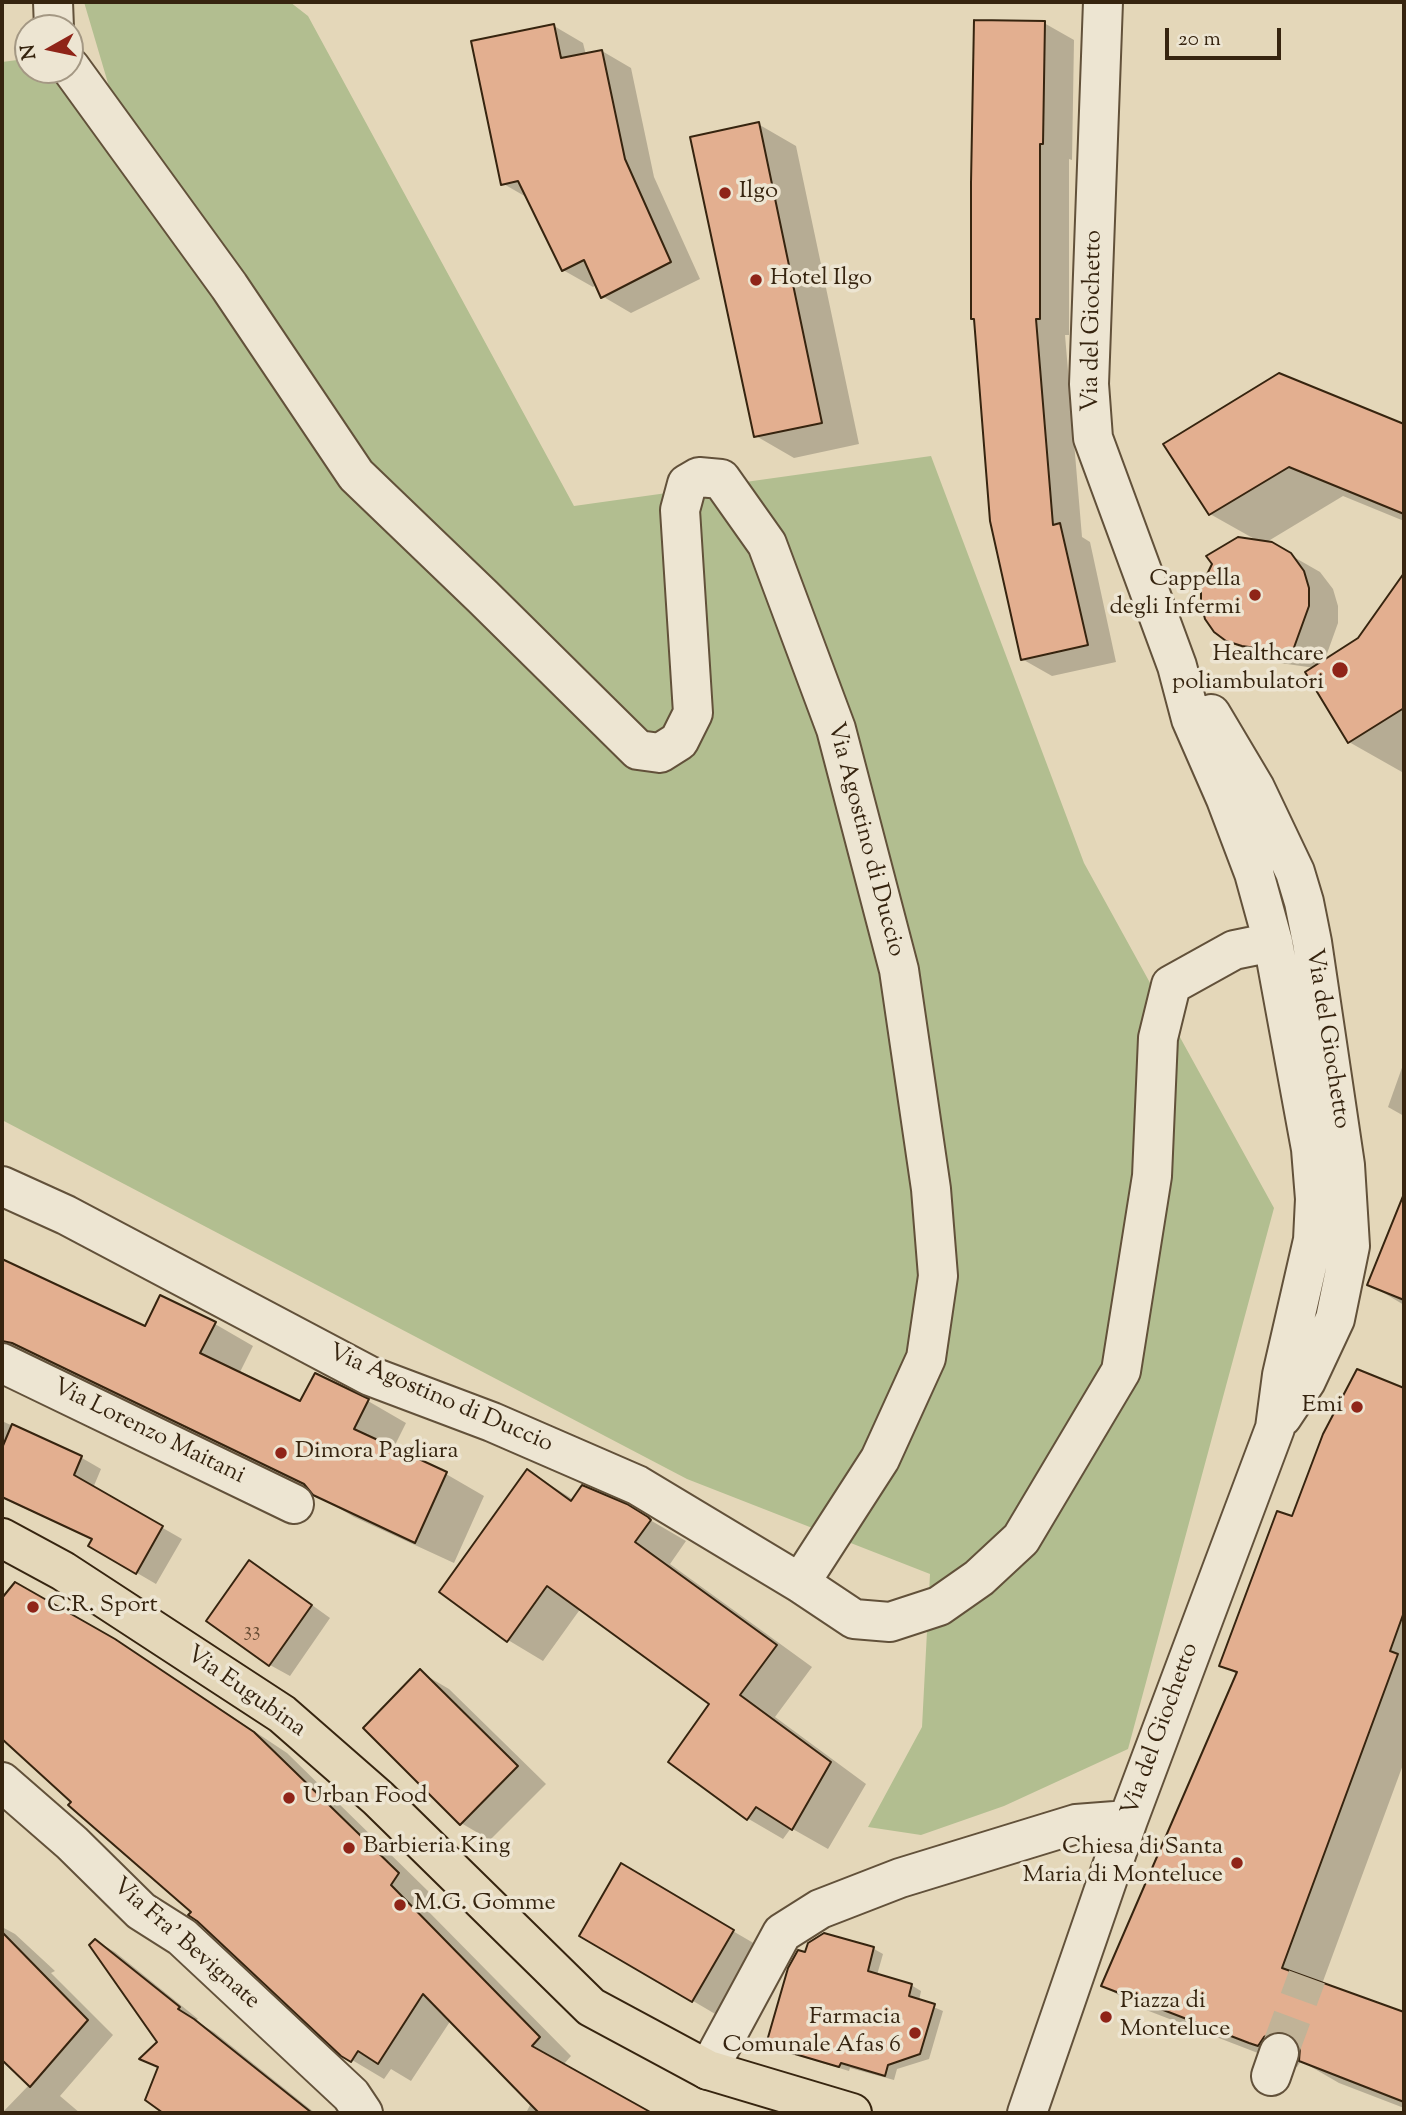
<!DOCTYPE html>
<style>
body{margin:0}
#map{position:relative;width:1406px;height:2115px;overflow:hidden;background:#e4d7b9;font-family:"Sorts Mill Goudy",serif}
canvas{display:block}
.frame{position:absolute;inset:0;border:4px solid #36240f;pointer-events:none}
.north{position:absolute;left:14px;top:14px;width:70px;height:70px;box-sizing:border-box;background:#ede5d2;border:2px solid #a49884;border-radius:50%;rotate:261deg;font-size:19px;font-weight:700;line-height:28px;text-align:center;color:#36240f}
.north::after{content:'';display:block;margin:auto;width:24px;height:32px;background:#8f2418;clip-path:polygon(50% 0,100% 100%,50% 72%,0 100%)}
.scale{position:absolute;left:1165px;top:28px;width:116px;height:32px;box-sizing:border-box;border:4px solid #36240f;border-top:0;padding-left:9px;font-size:21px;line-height:24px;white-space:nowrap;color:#36240f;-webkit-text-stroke:5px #ede5d2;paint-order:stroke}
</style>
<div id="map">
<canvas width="1406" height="2115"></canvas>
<div class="frame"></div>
<div class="north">N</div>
<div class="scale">20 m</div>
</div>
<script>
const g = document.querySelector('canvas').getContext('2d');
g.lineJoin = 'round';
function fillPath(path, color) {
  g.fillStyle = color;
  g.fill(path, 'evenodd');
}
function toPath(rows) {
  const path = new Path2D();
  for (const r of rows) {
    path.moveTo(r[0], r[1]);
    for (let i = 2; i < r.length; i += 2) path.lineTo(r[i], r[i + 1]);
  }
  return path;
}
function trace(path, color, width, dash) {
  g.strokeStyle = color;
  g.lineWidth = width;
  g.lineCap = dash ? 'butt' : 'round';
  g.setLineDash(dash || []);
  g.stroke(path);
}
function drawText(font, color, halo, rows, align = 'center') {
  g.font = font + ' "Sorts Mill Goudy",serif';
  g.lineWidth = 7;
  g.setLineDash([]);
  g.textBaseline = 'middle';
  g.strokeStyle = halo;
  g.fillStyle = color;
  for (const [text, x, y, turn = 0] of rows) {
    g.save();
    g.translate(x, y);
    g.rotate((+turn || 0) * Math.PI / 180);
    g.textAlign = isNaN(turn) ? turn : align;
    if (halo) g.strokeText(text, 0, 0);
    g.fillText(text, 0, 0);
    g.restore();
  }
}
fillPath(toPath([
 [84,2,290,2,308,16,574,506,931,456,1084,863,1274,1208,1128,1749,1004,1806,921,1835,868,1827,922,1727,930,1574,687,1479,2,1120,2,62,25,59,28,62,28,70,40,70,71,91,110,90]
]), '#b2be90');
fillPath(toPath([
 [1044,23,1074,40,1072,160,1069,159,1069,335,1065,335,1082,537,1090,542,1116,662,1052,676,1022,659,992,521],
 [554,26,583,43,586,55,602,51,631,68,654,177,700,279,631,313,602,296,597,284,593,287,563,270,528,198,502,183],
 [758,124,796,146,859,444,794,458,756,436],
 [1279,375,1404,426,1404,521,1343,496,1265,543,1271,544,1320,572,1333,589,1338,606,1338,623,1324,662,1359,640,1404,576,1404,771,1402,772,1349,742,1315,668,1273,662,1258,658,1227,640,1258,541,1210,514],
 [1404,1062,1404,1116,1388,1107],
 [1404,1198,1404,1305,1369,1284],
 [2,1261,146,1328,161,1298,215,1324,253,1346,239,1374,301,1403,368,1401,406,1423,393,1449,446,1474,484,1496,454,1563,354,1517,315,1494,310,1489,51,1364,2,1353],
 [1357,1371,1404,1390,1404,1762,1322,1984,1404,2014,1404,2108,1339,2083,1301,2061,1297,2067,1289,2065,1141,2008,1103,1986,1237,1674,1221,1665,1293,1519],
 [2,1421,82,1458,101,1469,93,1488,182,1539,156,1584,91,1546,94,1540,2,1498],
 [528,1471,574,1500,626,1506,686,1541,670,1564,812,1667,775,1717,866,1784,828,1849,791,1828,783,1839,747,1818,712,1703,581,1608,543,1661,508,1640],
 [249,1563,269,1574,330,1618,290,1676,270,1665,209,1621],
 [15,1584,147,1660,287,1753,430,1893,422,1905,571,2056,563,2065,643,2110,654,2113,526,2113,531,2103,451,2020,411,2081,391,2069,384,2079,342,2054,194,1912,2,1737,10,1723,2,1714,2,1601],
 [420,1672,449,1689,546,1784,490,1840,461,1823],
 [621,1866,762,1948,722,2018,581,1935],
 [2,1927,15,1934,55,1971,51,1973,113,2035,60,2096,80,2113,2,2113,30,2084,2,2058],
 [824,1935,874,1949,883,1954,877,1975,911,1985,921,1991,919,2001,943,2011,929,2059,897,2069,894,2080,850,2068,849,2071,789,2053,769,2040,807,1953],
 [96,1941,115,1952,198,2019,195,2021,214,2032,315,2113,166,2113,147,2100,159,2068,142,2059,159,2042]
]), '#0003');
const building = toPath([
 [974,20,1045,21,1043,144,1040,144,1040,319,1036,319,1053,525,1060,523,1088,645,1021,660,990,521,974,319,971,319,971,183,974,20],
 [554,24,561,58,602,50,625,159,671,262,601,298,584,260,562,271,518,181,501,185,471,41,554,24],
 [759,122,822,423,754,437,690,137,759,122],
 [1279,373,1404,424,1404,514,1289,467,1209,515,1163,444,1279,373],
 [1238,537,1272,542,1291,553,1304,571,1309,588,1309,606,1292,653,1242,646,1226,641,1214,632,1205,619,1201,603,1201,587,1212,564,1206,556,1238,537],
 [1404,573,1404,708,1348,743,1305,672,1358,638,1404,573],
 [1403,1196,1404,1196,1404,1300,1367,1285,1403,1196],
 [2,1259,145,1326,160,1295,216,1322,200,1353,300,1401,315,1373,369,1399,354,1429,447,1472,415,1543,313,1495,304,1484,12,1343,2,1341,2,1259],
 [1357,1369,1404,1388,1404,1612,1390,1651,1398,1654,1282,1968,1404,2012,1404,2102,1299,2061,1300,2048,1296,2039,1287,2033,1274,2032,1264,2037,1258,2046,1249,2043,1101,1986,1237,1672,1219,1666,1277,1511,1292,1516,1323,1434,1357,1369],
 [12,1424,82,1456,74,1475,163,1526,136,1574,88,1546,92,1539,2,1497,2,1448,12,1424],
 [527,1469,571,1501,582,1485,627,1504,648,1517,651,1520,635,1542,777,1645,740,1695,831,1762,792,1830,756,1807,747,1820,668,1762,709,1704,547,1586,507,1642,439,1592,527,1469],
 [249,1560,312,1605,269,1666,206,1621,249,1560],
 [15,1582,115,1639,254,1732,399,1873,391,1885,540,2037,532,2046,652,2113,539,2113,423,1994,378,2064,358,2051,351,2062,341,2056,197,1921,188,1915,191,1912,68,1805,71,1802,2,1739,2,1598,15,1582],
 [420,1669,518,1766,460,1825,363,1728,420,1669],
 [621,1863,734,1930,692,2002,579,1936,621,1863],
 [2,1932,88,2020,30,2087,2,2060,2,1932],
 [824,1933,874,1947,868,1971,912,1984,909,1996,935,2004,920,2054,888,2065,885,2076,841,2063,839,2067,778,2049,779,2045,767,2041,788,1968,798,1950,805,1952,808,1943,824,1933],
 [95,1939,180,2007,178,2009,194,2019,312,2113,163,2113,145,2100,158,2067,139,2059,157,2042,89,1945,95,1939]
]);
fillPath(building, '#e3af90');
trace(building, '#36240f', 2);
trace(toPath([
 [1279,2053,1307,1977]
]), '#c1b397', 38, [38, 19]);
const minor = toPath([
 [53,2,54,28],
 [70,67,229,286,356,475,483,597,638,750,660,753,679,741,693,713,680,510,687,484,699,477,721,479,767,544,836,729,899,970,931,1189,938,1276,926,1358,880,1459,800,1583],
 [1211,714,1255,788,1295,872,1304,902,1312,942,1345,1165,1350,1246,1335,1319,1306,1381,1282,1417],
 [2,1186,66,1215,370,1376,492,1422,637,1485,800,1583,854,1619,890,1622,939,1606,979,1578,1021,1539,1121,1371,1152,1176,1158,1038,1171,985,1234,950,1273,942],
 [2,1363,294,1504],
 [2,1782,72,1843,141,1911,182,1937,351,2095,363,2113],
 [708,2070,782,1933,820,1909,900,1878,1076,1824,1128,1820],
 [1271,2076,1279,2053],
 [1027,2113,1128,1820,1275,1428,1282,1375,1313,1240,1315,1199,1311,1149,1273,942,1254,873,1226,799,1191,719,1177,666,1093,438,1089,384,1103,2]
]);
const major = toPath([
 [2,1538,63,1571,282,1714,378,1798,591,2007,708,2070,852,2113]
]);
trace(minor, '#62513a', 42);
trace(major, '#36240f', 42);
trace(minor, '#ede5d2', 38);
trace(major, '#e4d7b9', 38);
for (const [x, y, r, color] of [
 [725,193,7,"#8f2418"],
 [756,280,7,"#8f2418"],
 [1255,595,7,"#8f2418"],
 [1340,670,9,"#8f2418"],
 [1357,1407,7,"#8f2418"],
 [281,1453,7,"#8f2418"],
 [33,1607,7,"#8f2418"],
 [289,1798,7,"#8f2418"],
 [349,1848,7,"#8f2418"],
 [1237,1863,7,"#8f2418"],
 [400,1905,7,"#8f2418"],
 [1106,2017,7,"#8f2418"],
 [915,2033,7,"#8f2418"]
]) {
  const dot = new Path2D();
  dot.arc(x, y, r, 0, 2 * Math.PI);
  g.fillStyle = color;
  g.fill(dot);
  trace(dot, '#ede5d2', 2.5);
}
drawText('21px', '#61472f', null, [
 ["33",252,1632]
]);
drawText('24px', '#36240f', '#ede5d2', [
 ["Ilgo",739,193],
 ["Hotel Ilgo",770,280],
 ["Cappella",1241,581,"right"],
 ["degli Infermi",1241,609,"right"],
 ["Healthcare",1324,656,"right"],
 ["poliambulatori",1324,684,"right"],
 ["Emi",1343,1407,"right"],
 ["Dimora Pagliara",295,1453],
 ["C.R. Sport",47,1607],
 ["Urban Food",303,1798],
 ["Barbieria King",363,1848],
 ["Chiesa di Santa",1223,1849,"right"],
 ["Maria di Monteluce",1223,1877,"right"],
 ["M.G. Gomme",414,1905],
 ["Piazza di",1120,2003],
 ["Monteluce",1120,2031],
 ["Farmacia",901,2019,"right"],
 ["Comunale Afas 6",901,2047,"right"]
], 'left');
drawText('24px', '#36240f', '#ede5d2', [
 ["Via del Giochetto",1094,321,-89],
 ["Via Agostino di Duccio",864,840,75],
 ["Via del Giochetto",1326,1039,81],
 ["Via Agostino di Duccio",440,1400,23],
 ["Via Lorenzo Maitani",148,1433,26],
 ["Via Eugubina",245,1693,35],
 ["Via del Giochetto",1162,1730,-70],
 ["Via Fra' Bevignate",185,1945,41]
]);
</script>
